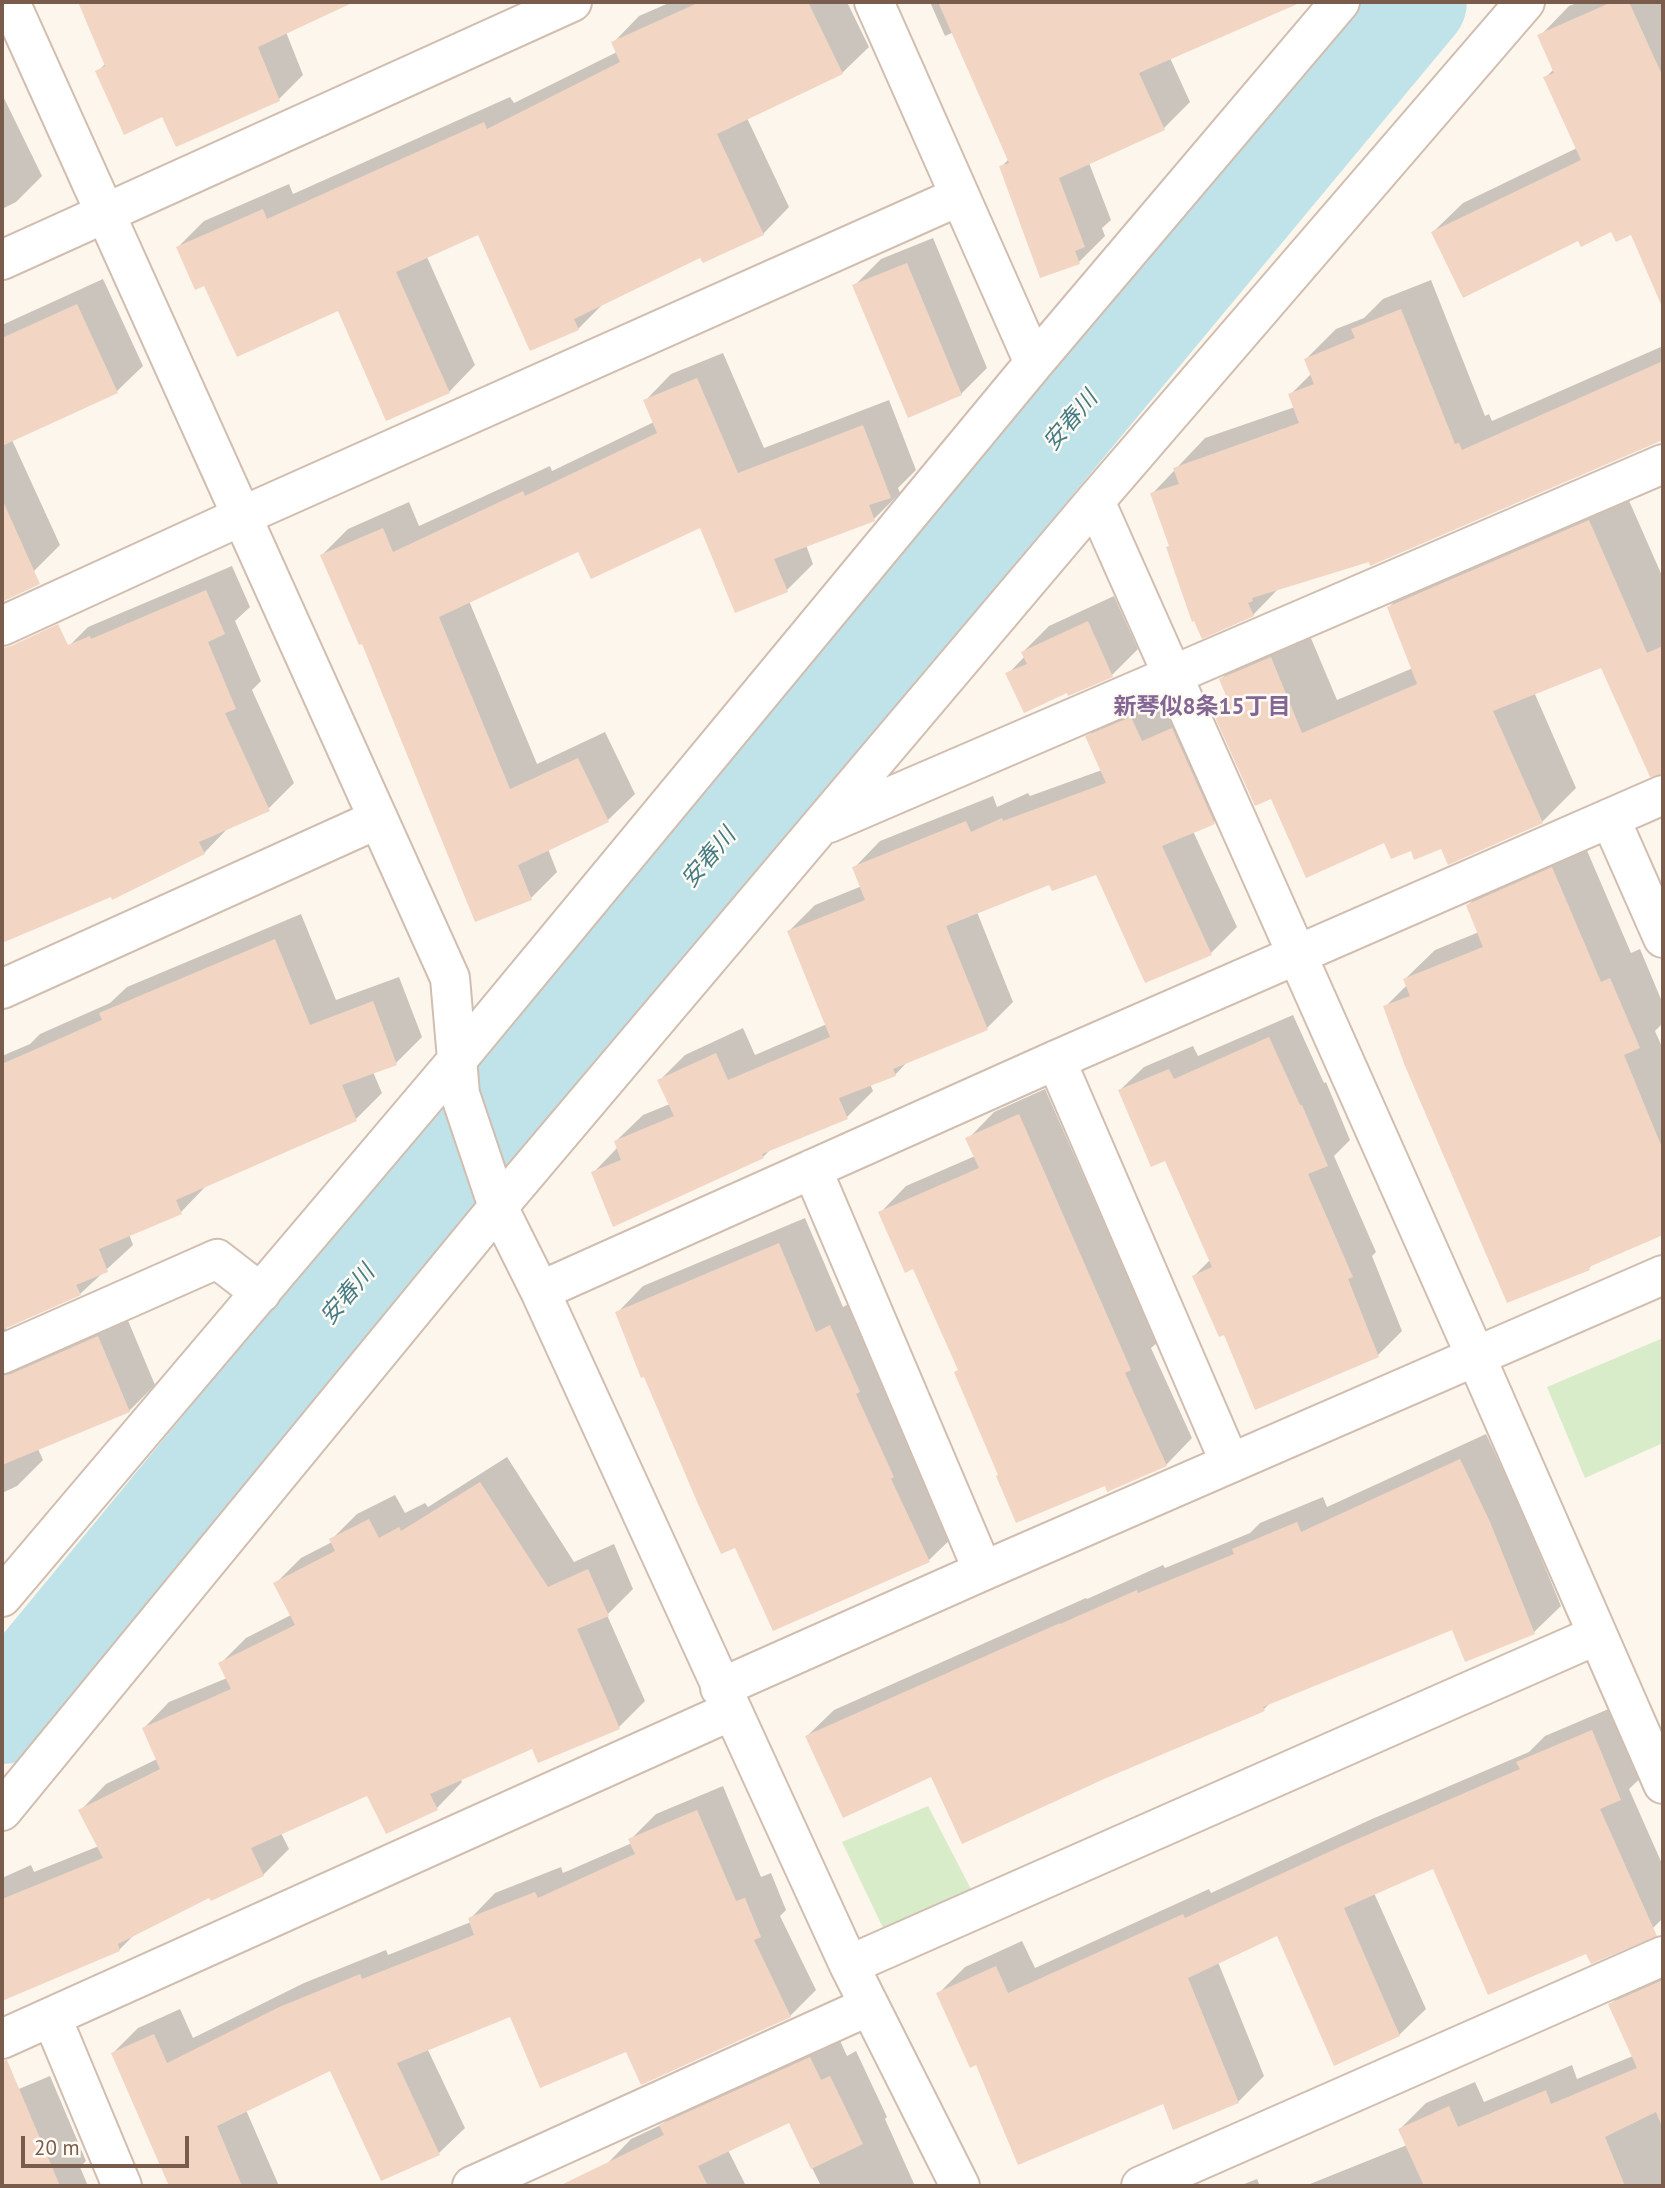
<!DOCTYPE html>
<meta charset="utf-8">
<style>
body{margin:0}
#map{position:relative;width:1665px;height:2188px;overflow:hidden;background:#fdf6ec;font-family:"PT Sans",sans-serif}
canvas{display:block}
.frame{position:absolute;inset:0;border:4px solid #7a5c4d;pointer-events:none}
.scale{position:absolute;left:21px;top:2136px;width:168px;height:32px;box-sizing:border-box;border:4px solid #7a5c4d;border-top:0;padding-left:9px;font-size:21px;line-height:24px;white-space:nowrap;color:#7a5c4d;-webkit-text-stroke:5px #fffaf3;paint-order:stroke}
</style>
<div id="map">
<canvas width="1665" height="2188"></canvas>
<div class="frame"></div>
<div class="scale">20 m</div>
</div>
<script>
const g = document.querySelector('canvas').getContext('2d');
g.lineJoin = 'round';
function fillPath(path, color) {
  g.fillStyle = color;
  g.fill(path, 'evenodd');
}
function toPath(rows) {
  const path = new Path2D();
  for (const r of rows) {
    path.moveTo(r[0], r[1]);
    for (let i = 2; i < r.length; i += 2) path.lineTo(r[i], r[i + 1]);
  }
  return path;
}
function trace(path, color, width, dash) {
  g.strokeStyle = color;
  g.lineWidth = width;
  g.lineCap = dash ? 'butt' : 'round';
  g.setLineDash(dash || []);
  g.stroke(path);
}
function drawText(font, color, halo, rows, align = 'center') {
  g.font = font + ' "PT Sans","Noto Sans JP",sans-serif';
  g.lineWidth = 5;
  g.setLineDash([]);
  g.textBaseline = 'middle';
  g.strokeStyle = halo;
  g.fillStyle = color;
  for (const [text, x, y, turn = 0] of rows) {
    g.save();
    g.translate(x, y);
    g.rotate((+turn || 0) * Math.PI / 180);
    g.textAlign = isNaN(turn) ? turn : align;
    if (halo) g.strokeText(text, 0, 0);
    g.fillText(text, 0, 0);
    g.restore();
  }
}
fillPath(toPath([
 [1663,1338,1663,1443,1585,1478,1547,1387],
 [928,1806,973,1893,884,1930,842,1842]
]), '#d8ecc9');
fillPath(toPath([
 [80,2,350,2,286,32,303,75,279,99,163,115,97,72,106,63],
 [671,2,847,2,869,47,842,73,747,118,789,207,763,234,701,255,605,302,578,329,479,233,427,257,475,365,449,392,339,308,205,284,178,247,204,221,289,184,293,194,510,97,514,103,617,52,613,43,639,16],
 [930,2,1278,2,1263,17,1170,58,1190,102,1164,128,1089,163,1111,220,1102,228,1105,236,1079,262,1001,167,1009,159,954,32,945,36],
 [1579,2,1663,2,1663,284,1646,247,1632,232,1612,230,1579,239,1433,232,1463,203,1577,148,1545,78,1554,69,1540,36,1569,6],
 [2,94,42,176,16,202,2,209],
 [933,238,987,368,961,394,855,285,881,259],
 [103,279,143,366,117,391,12,440,60,545,34,571,2,585,2,325],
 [1431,280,1485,416,1489,414,1492,421,1663,346,1663,437,1371,564,1370,560,1279,588,1253,615,1170,545,1152,494,1205,438,1295,407,1290,395,1312,373,1306,359,1336,329,1364,318,1383,299],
 [723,353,764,448,889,400,916,470,898,488,900,493,874,519,806,545,813,564,787,590,701,525,579,550,469,601,537,764,605,732,635,794,608,820,548,849,557,872,531,898,363,641,322,555,348,529,409,502,419,526,550,466,552,471,654,422,645,401,671,374],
 [1623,487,1663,578,1663,760,1647,767,1602,666,1534,692,1576,788,1542,822,1442,846,1411,849,1272,797,1214,711,1228,697,1221,679,1255,645,1305,624,1337,700,1413,668,1389,607,1423,573],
 [232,566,250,607,235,621,261,681,252,690,294,783,268,809,230,826,204,853,2,941,2,726,66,696,62,653,88,627],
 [1114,596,1138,649,1112,675,1067,691,1008,674,1025,656,1023,652,1049,626],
 [1158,692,1169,716,1199,703,1240,796,1214,822,1193,831,1237,927,1211,953,1096,873,1050,882,977,912,1013,1002,987,1028,908,1061,895,1075,870,1084,873,1091,847,1117,771,1149,763,1157,593,1173,618,1147,616,1141,643,1115,670,1104,659,1081,685,1055,743,1028,755,1055,827,1024,789,931,815,905,862,886,854,868,880,841,993,796,997,807,1028,793,1030,796,1102,770,1087,737,1114,711],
 [1582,839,1631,953,1640,949,1663,1004,1663,1023,1655,1031,1663,1049,1663,1233,1595,1262,1589,1268,1385,1007,1407,985,1405,979,1435,950,1479,932,1468,905,1498,876],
 [301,914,336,1000,399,977,422,1037,396,1063,373,1072,382,1093,356,1119,207,1185,181,1212,129,1234,133,1245,80,1294,6,1327,8,1337,124,1311,155,1385,129,1411,38,1449,43,1460,17,1486,2,1493,2,1056,30,1044,40,1034,110,1003,127,987],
 [1293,1015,1324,1083,1326,1082,1350,1140,1334,1156,1376,1252,1372,1256,1402,1331,1378,1355,1335,1372,1225,1333,1194,1276,1210,1260,1166,1158,1120,1090,1144,1067,1193,1046,1198,1056],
 [1045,1089,1157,1343,1151,1348,1192,1438,1166,1465,1106,1484,1000,1474,959,1369,914,1267,880,1213,906,1186,975,1156,968,1139,994,1112],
 [805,1218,843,1307,856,1300,956,1534,929,1560,774,1629,736,1545,617,1313,643,1286],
 [1486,1434,1515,1495,1561,1606,1534,1632,1453,1628,1272,1701,1264,1709,932,1775,807,1736,834,1710,1086,1598,1087,1599,1163,1565,1165,1568,1250,1533,1260,1523,1323,1497,1327,1507],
 [507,1457,574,1562,614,1544,633,1589,607,1615,645,1701,619,1727,533,1746,460,1778,462,1782,437,1808,368,1794,281,1833,289,1849,263,1875,212,1899,210,1896,136,1933,119,1950,2,1999,2,1878,31,1865,34,1872,99,1846,81,1810,106,1784,157,1759,144,1728,169,1702,227,1678,220,1664,246,1638,291,1615,275,1584,301,1558,332,1542,331,1540,357,1514,395,1495,405,1513,425,1503,428,1507],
 [1618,1705,1647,1772,1629,1789,1663,1866,1663,1918,1641,1940,1587,1952,1434,1867,1374,1893,1426,2009,1399,2035,1278,1933,1218,1962,1264,2076,1238,2102,1164,2102,977,2063,938,1994,965,1967,1022,1941,1035,1968,1209,1889,1211,1893,1372,1819,1529,1752,1545,1736],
 [723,1786,761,1877,771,1873,786,1910,780,1916,816,1990,790,2016,627,2049,510,2014,427,2048,465,2128,439,2153,331,2068,246,2110,279,2186,186,2186,169,2145,113,2053,138,2028,180,2009,193,2038,304,1983,386,1950,388,1955,471,1922,470,1919,495,1893,561,1867,563,1873,632,1843,631,1839,656,1814],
 [1663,1967,1663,2186,1305,2186,1407,2145,1400,2129,1426,2103,1475,2082,1484,2102,1572,2065,1577,2079,1633,2056,1611,2004,1637,1978],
 [836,2032,847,2056,856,2051,887,2117,885,2119,915,2186,821,2186,789,2121,728,2150,746,2186,616,2186,606,2165,631,2139,663,2124,687,2100],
 [50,2076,86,2161,80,2167,88,2186,2,2186,2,2096],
 [1257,2179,1260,2186,1239,2186]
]), '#0003');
trace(toPath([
 [2,1714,859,674,1417,2]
]), '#bfe3e8', 100);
fillPath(toPath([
 [78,2,354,2,258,47,280,101,176,147,162,117,124,135,95,71,105,66],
 [700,2,808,2,843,74,717,134,764,235,703,263,700,258,574,319,579,330,530,351,478,235,396,272,450,393,386,421,338,311,237,357,204,286,195,290,176,247,263,209,267,219,484,122,487,129,620,62,611,42],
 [938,2,1302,2,1139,73,1165,130,1059,178,1085,247,1075,251,1080,264,1040,278,999,166,1009,163],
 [1612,2,1629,2,1663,77,1663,309,1631,235,1616,242,1611,232,1581,247,1578,241,1463,298,1431,232,1581,160,1543,77,1554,73,1537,35],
 [907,263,962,395,908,418,852,285],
 [77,304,118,393,2,446,2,338],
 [1401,309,1455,444,1459,443,1462,450,1663,361,1663,440,1370,566,1369,562,1252,598,1253,601,1248,603,1254,616,1202,639,1194,621,1192,622,1166,547,1169,546,1150,493,1179,484,1173,468,1299,423,1288,394,1314,384,1304,359,1355,338,1351,329],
 [697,378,738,473,863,425,891,498,869,505,875,521,774,559,788,592,735,613,700,528,591,579,578,552,439,617,510,789,578,758,609,822,518,865,532,900,475,922,362,644,359,645,320,555,383,528,393,552,523,491,525,496,657,433,643,400],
 [2,499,40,584,2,602],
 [1589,520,1647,653,1663,646,1663,774,1650,777,1601,668,1493,711,1543,823,1448,865,1441,849,1414,860,1411,851,1391,859,1384,843,1306,878,1271,799,1255,806,1212,711,1229,703,1219,679,1271,657,1302,733,1417,684,1387,607],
 [206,590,225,634,208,642,236,709,225,713,270,811,199,842,205,854,112,900,111,897,2,943,2,648,11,646,58,624,68,645,90,636,91,639],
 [1088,621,1113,677,1068,696,1067,693,1024,713,1005,673,1027,664,1021,652],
 [1131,717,1142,741,1172,728,1215,824,1162,846,1212,955,1145,983,1096,875,1052,891,1049,885,946,926,988,1030,893,1069,896,1076,839,1098,848,1119,762,1154,764,1158,613,1227,591,1172,621,1160,614,1141,674,1116,657,1080,716,1053,728,1080,830,1037,787,931,865,900,852,867,966,821,971,832,1002,818,1003,821,1106,783,1085,736],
 [1552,867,1601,982,1610,978,1640,1048,1624,1055,1663,1150,1663,1235,1589,1267,1590,1270,1507,1303,1405,1066,1383,1006,1410,996,1403,979,1483,947,1466,905],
 [275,939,310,1025,373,1001,397,1065,342,1085,357,1121,176,1200,182,1214,99,1249,108,1272,76,1285,81,1295,2,1330,2,1064,102,1020,99,1013],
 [1269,1037,1300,1105,1302,1105,1328,1166,1308,1174,1353,1277,1348,1279,1379,1357,1255,1410,1224,1335,1219,1337,1192,1276,1212,1267,1165,1161,1151,1167,1118,1090,1169,1069,1174,1079],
 [1019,1114,1131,1370,1125,1373,1167,1466,1107,1492,1105,1486,1016,1523,996,1476,998,1475,954,1372,958,1370,913,1269,905,1273,878,1212,979,1168,965,1138],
 [779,1243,816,1332,830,1325,860,1392,856,1394,894,1477,891,1479,930,1562,773,1631,735,1548,721,1554,698,1504,644,1377,641,1378,615,1312],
 [98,1336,130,1412,2,1465,2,1376,11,1374],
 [1460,1459,1490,1522,1535,1634,1465,1662,1452,1630,1263,1707,1265,1711,1104,1779,962,1844,931,1777,843,1818,805,1736,1060,1623,1060,1624,1137,1590,1138,1593,1234,1554,1232,1549,1297,1522,1301,1532],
 [480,1482,548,1587,588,1569,609,1616,577,1629,620,1729,538,1763,532,1749,430,1794,438,1810,386,1834,367,1796,251,1848,264,1876,211,1901,209,1898,118,1944,120,1951,2,2001,2,1899,103,1858,78,1810,160,1769,142,1728,231,1689,218,1663,295,1625,273,1583,335,1551,329,1539,369,1519,379,1538,399,1527,401,1531],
 [1592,1730,1621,1800,1600,1809,1657,1936,1591,1964,1586,1954,1488,1995,1433,1869,1344,1908,1400,2036,1334,2066,1277,1936,1188,1978,1239,2103,1173,2130,1163,2104,1018,2165,976,2065,970,2068,936,1993,996,1966,1008,1993,1183,1914,1185,1918,1344,1845,1520,1769,1516,1762],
 [697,1810,736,1901,745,1898,761,1937,754,1940,791,2017,641,2085,626,2052,540,2088,510,2017,397,2063,440,2155,381,2181,330,2071,217,2126,242,2186,169,2186,111,2053,154,2034,167,2063,277,2008,360,1974,362,1979,474,1935,468,1918,535,1892,538,1898,635,1854,628,1839],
 [1663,1980,1663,2129,1656,2112,1605,2137,1625,2186,1424,2186,1398,2129,1449,2106,1458,2127,1546,2090,1551,2104,1637,2068,1608,2004],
 [810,2057,821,2080,830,2076,863,2144,811,2169,789,2123,698,2166,708,2186,559,2186,664,2135,659,2125],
 [7,2060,60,2186,2,2186,2,2061]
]), '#f3d5c3');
const street = toPath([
 [10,2,450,978,460,1094,498,1207,540,1291,849,1965,960,2186],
 [874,2,1034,363],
 [2,260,572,2],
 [1095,501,1476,1357,1663,1784],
 [2,626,242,516,960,196],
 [1610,818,1663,938],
 [829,823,1663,464],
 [2,989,378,819],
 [1056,1060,1230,1463],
 [812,1169,983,1571],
 [540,1291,1056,1060,1663,795],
 [2,1354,217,1259,261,1293],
 [2,1597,458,1059,1034,363,1340,2],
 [720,1688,983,1571,1663,1275],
 [2,1811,498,1207,1095,501,1525,2],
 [849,1965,1597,1635],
 [52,2018,122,2186],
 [2,2039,731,1711],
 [472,2186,869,2006],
 [1141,2186,1663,1956]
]);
trace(street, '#d1beb0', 42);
trace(street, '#fff', 38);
drawText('italic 23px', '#437c86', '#fffaf3', [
 ["安春川",1071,421,-50],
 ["安春川",709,858,-50],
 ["安春川",348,1295,-50]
]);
drawText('bold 23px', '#846695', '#fffaf3', [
 ["新琴似8条15丁目",1202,707]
]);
</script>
